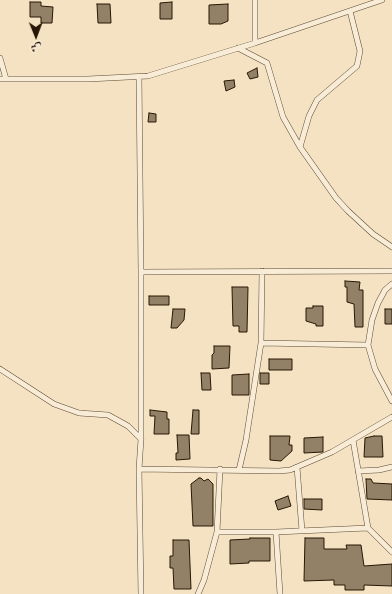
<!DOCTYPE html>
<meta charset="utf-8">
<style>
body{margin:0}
#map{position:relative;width:392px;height:594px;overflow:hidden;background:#f4e2c2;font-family:"Gentium Book Plus",Amiri,serif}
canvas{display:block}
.north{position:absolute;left:16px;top:16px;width:40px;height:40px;-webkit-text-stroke:3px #f8ecd7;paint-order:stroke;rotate:179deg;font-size:11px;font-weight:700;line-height:16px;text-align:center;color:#281704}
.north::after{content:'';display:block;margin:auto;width:14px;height:18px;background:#281704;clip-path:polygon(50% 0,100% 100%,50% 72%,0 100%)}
</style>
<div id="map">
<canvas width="392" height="594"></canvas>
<div class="north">ش</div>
</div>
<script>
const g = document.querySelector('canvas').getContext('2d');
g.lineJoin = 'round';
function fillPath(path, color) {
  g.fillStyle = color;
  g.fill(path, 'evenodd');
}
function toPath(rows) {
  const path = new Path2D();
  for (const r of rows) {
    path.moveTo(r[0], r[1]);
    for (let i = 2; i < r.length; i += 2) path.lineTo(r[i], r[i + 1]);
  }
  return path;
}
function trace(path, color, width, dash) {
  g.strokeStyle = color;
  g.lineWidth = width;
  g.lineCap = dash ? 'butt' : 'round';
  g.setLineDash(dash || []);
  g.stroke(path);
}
const building = toPath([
 [30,2,41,2,41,6,53,7,52,23,41,23,41,17,30,17,30,2],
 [172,2,172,19,160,19,160,3,172,2],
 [97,4,110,4,111,23,98,23,97,4],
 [228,4,228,21,221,24,209,24,209,5,228,4],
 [257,68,258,77,250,79,247,73,257,68],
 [234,80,235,87,226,91,224,81,234,80],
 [149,113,156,114,156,122,148,122,149,113],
 [345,281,360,282,359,290,363,290,363,327,355,327,354,304,347,302,347,287,345,287,345,281],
 [232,287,248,287,247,332,239,332,239,326,233,326,232,287],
 [149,296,169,296,169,305,149,305,149,296],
 [313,306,323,306,323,326,316,326,316,324,306,321,306,308,313,308,313,306],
 [173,309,185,309,184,320,177,328,171,328,173,309],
 [385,309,392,309,392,324,385,324,385,309],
 [214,346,230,346,229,368,212,369,212,355,214,353,214,346],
 [269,359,292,359,292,370,269,370,269,359],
 [201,373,210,373,211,390,202,390,201,373],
 [260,373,269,373,269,384,260,384,260,373],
 [249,374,249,395,232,395,232,375,249,374],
 [150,410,167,412,167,419,169,419,169,434,154,434,155,416,150,416,150,410],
 [193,410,199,410,199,434,191,434,193,410],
 [177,435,189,435,190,459,176,460,176,453,178,453,177,435],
 [270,436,290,436,289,445,292,445,292,451,281,461,270,460,270,436],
 [374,436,382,436,383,457,364,457,365,438,374,436],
 [323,437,323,452,304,453,304,438,323,437],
 [199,478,201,478,204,481,208,479,213,484,213,526,193,526,191,484,199,478],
 [366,479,371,479,373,483,392,484,392,500,367,499,366,479],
 [288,496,291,506,278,510,275,501,288,496],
 [304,499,322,499,322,510,304,509,304,499],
 [250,538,270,538,270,561,249,561,249,563,230,564,230,540,250,539,250,538],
 [305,538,324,538,324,549,347,549,346,545,361,545,364,566,392,564,392,586,364,585,364,590,345,590,345,585,334,585,334,580,304,581,305,538],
 [173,540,189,540,191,589,174,589,173,568,170,568,170,556,173,556,173,540]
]);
fillPath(building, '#928167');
trace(building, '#281704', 1);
const street = toPath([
 [255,0,255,43],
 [238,48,267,63,283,117,300,147,336,198,348,211,373,234,392,247],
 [0,58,6,79],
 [139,77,141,272,141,439,139,469,141,594],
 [0,79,88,79,148,76,255,43,382,0],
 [300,147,309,116,317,100,357,66,360,51,350,11],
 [141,272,392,271],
 [392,284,385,290,378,303,372,320,368,345,375,369,392,401],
 [261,343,368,345],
 [0,369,54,404,79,413,108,415,128,426,141,439],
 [353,440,368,528,392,552],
 [297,467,302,531],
 [139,469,279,471,290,470,332,452,392,417],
 [239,470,246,440,261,343,262,271],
 [358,471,379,470,392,467],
 [217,532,276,532,368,528],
 [276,532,280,594],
 [198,594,204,580,217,532,220,469]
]);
trace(street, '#5b4a34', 6);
trace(street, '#f8ecd7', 5);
</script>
